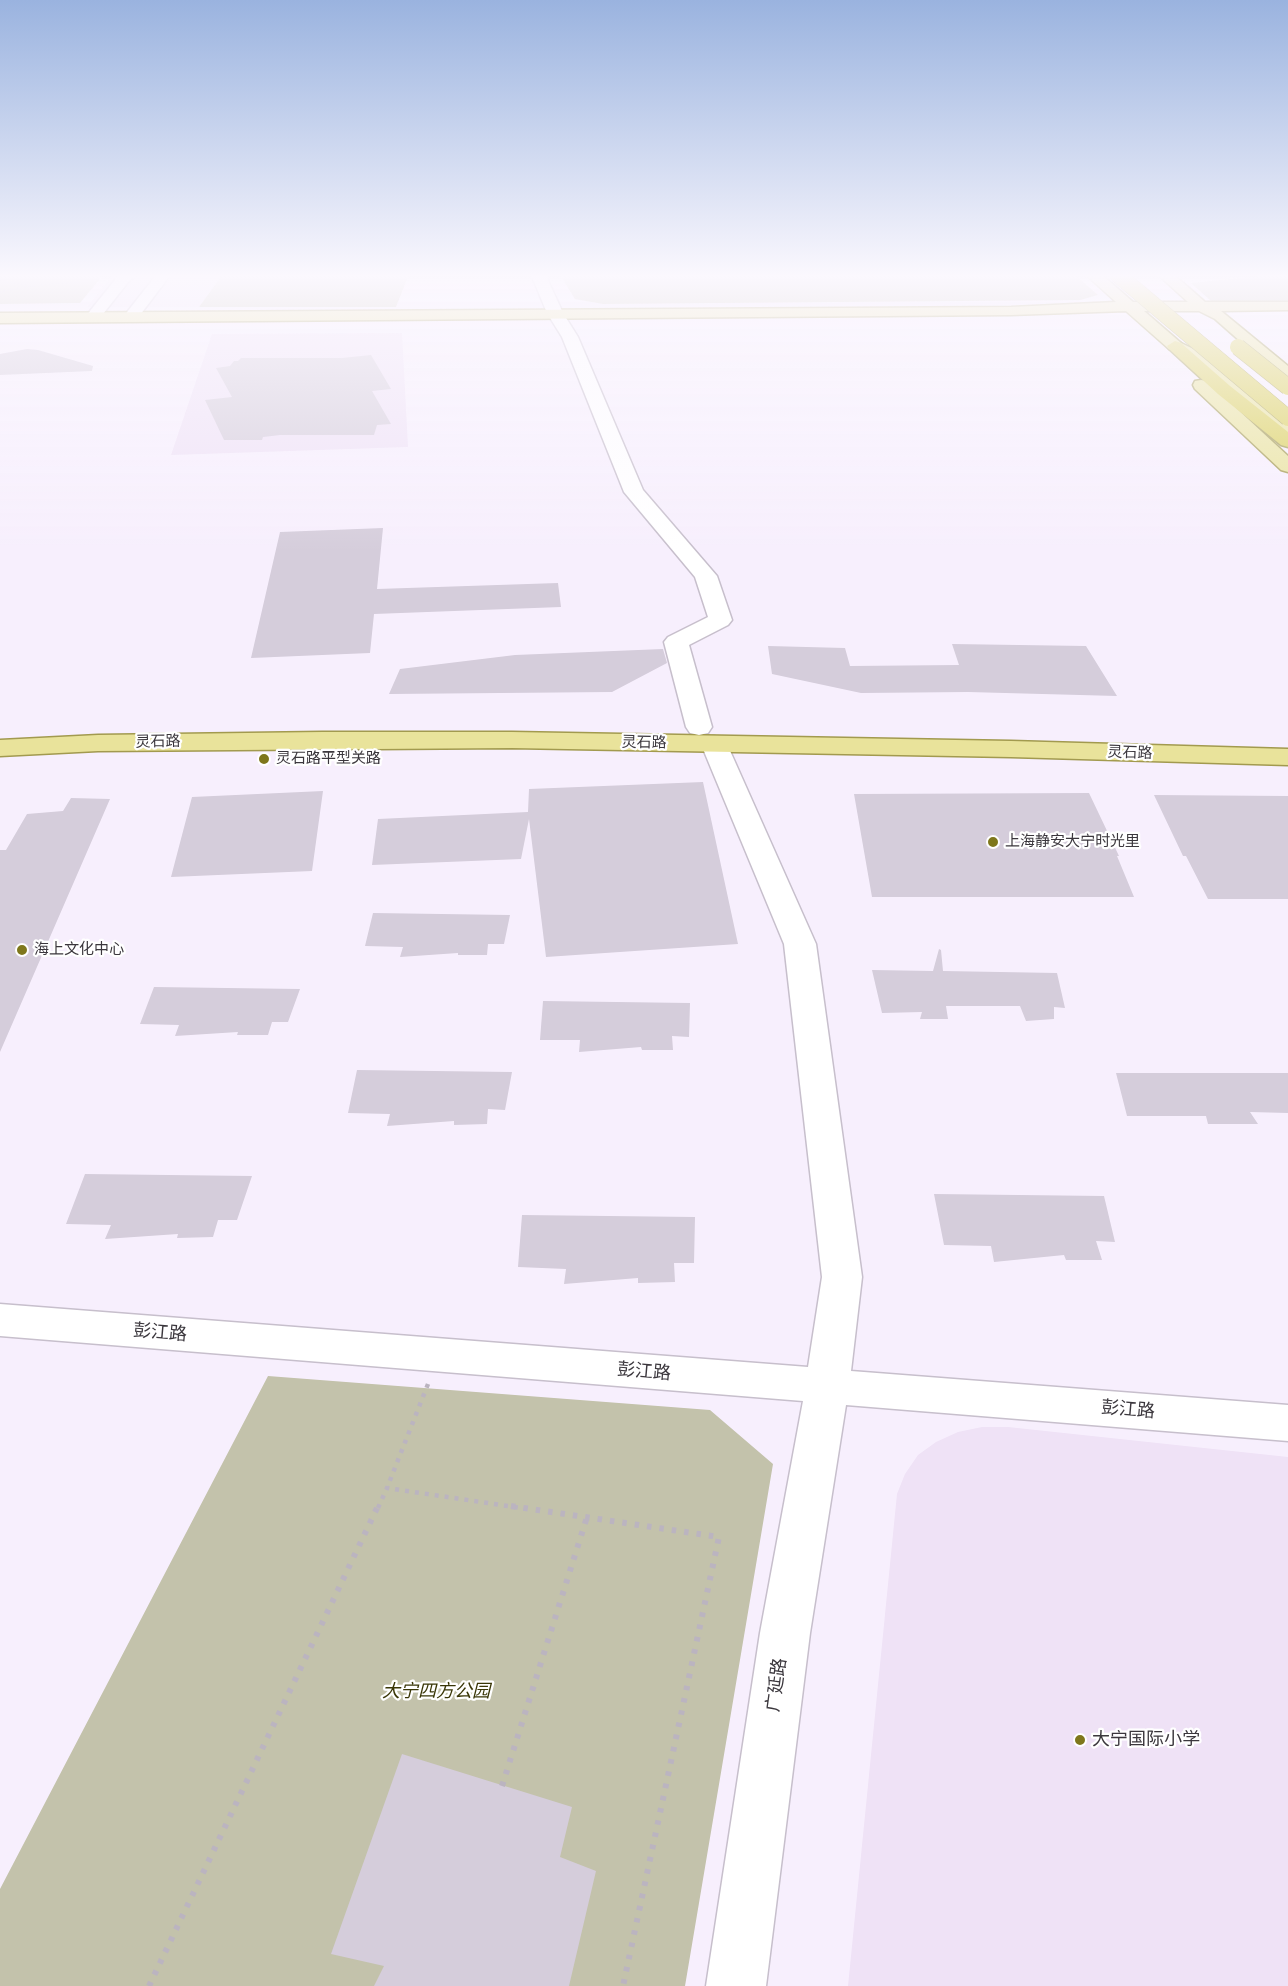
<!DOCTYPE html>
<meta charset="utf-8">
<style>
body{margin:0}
canvas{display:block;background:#f7effd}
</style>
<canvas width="1288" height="1986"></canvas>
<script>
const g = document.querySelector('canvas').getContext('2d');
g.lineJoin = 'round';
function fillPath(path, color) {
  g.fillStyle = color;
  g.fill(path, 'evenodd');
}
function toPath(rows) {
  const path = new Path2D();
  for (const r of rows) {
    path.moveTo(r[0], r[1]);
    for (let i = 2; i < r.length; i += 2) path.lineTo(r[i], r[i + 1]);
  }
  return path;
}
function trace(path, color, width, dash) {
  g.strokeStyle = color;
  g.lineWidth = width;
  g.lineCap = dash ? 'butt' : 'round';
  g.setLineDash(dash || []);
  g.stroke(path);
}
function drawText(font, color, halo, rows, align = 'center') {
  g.font = font + ' "Libre Baskerville","Noto Sans SC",serif';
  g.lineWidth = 4.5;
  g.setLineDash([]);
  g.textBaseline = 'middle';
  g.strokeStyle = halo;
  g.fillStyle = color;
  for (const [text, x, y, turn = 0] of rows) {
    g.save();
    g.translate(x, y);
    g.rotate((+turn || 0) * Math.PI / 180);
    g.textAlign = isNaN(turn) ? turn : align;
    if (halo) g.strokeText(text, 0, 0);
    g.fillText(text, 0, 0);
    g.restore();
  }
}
fillPath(toPath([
 [113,274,223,274,199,307,87,307],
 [402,333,408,447,171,455,212,334],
 [982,1427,1008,1427,1288,1457,1288,1986,848,1986,897,1494,905,1474,918,1455,936,1442,958,1432]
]), '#efe2f6');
fillPath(toPath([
 [0,274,104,274,80,303,0,304],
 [223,274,409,274,396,307,199,307],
 [1074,274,1098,295,1080,300,603,304,575,299,560,275],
 [1277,274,1288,274,1288,301,1212,302,1191,283],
 [268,1376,710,1410,773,1464,685,1986,0,1986,0,1889]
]), '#c3c2ab');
fillPath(toPath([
 [27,349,38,350,93,366,92,371,0,375,0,354],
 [371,355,391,389,372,391,391,424,377,425,374,435,280,435,263,437,262,440,224,440,205,400,232,397,216,368,230,366,234,361,238,361,241,358,342,358],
 [383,528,377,589,558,583,561,607,374,614,370,653,251,658,280,532],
 [952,644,1086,646,1117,696,968,692,861,693,772,674,768,646,845,648,850,666,959,665],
 [663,649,667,663,612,692,389,694,400,669,515,655],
 [703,782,738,944,546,957,529,819,521,859,372,865,378,819,528,812,529,789],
 [323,791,312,871,171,877,192,797],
 [1089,793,1119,856,1117,856,1134,897,872,897,854,794],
 [1154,795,1288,796,1288,899,1208,899,1186,856,1183,856],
 [71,798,110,799,0,1052,0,850,6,850,27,814,63,811],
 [373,913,510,915,504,944,488,944,487,955,458,955,458,953,400,957,403,947,365,946],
 [939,949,941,950,943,971,1057,973,1065,1008,1054,1007,1054,1019,1026,1021,1020,1006,946,1006,948,1019,920,1019,922,1012,882,1013,872,970,933,971],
 [154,987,300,989,288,1022,272,1022,268,1035,237,1035,238,1032,175,1036,179,1025,140,1024],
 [543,1001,690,1003,689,1037,672,1036,673,1050,642,1050,641,1047,579,1052,580,1040,540,1040],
 [357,1070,512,1072,505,1110,488,1109,487,1124,454,1125,454,1121,387,1126,390,1114,348,1113],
 [1116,1073,1288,1073,1288,1113,1250,1112,1258,1124,1208,1124,1206,1116,1127,1116],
 [85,1174,252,1176,237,1220,218,1220,213,1237,177,1238,178,1234,105,1239,111,1225,66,1224],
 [934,1194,1104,1196,1115,1242,1096,1241,1102,1260,1066,1260,1064,1255,994,1262,991,1246,944,1245],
 [522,1215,695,1217,694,1263,674,1263,675,1282,638,1283,638,1278,564,1284,566,1269,518,1267],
 [402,1754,572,1807,560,1857,596,1871,569,1986,374,1986,384,1966,331,1954]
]), '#d5cddb');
const minor = toPath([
 [139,274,129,281,99,319,89,319,86,316,119,275,139,274],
 [157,274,171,274,137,319,127,319,124,316,157,274],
 [531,274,545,274,563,313,578,337,643,490,717,576,732,620,728,625,689,645,712,727,708,733,699,735,690,733,686,727,664,642,668,637,708,617,695,577,624,492,562,337,547,313,531,274],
 [714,736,723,738,727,744,816,944,862,1277,851,1371,1288,1405,1288,1441,846,1405,810,1633,766,1986,706,1986,760,1633,803,1401,0,1336,0,1304,808,1367,822,1277,784,944,701,744,705,738,714,736]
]);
const major = toPath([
 [1085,274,1101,274,1133,302,1188,302,1157,274,1173,274,1205,302,1288,302,1288,310,1221,311,1288,366,1288,379,1282,378,1215,319,1199,311,1144,311,1181,343,1204,354,1288,421,1288,435,1282,434,1192,360,1169,349,1126,311,1011,315,0,323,0,313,1011,307,1116,302,1085,274],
 [1201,380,1207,381,1288,456,1288,472,1281,470,1195,389,1193,385,1195,381,1201,380],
 [322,732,512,732,1011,741,1288,749,1288,765,1011,757,512,748,98,751,0,756,0,740,98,735,322,732]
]);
const highway = toPath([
 [1175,341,1181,343,1230,386,1288,432,1288,447,1281,445,1218,394,1169,349,1167,346,1175,341]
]);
trace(minor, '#c7bfcc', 3);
trace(major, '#a29a4f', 3);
trace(highway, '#a29a4f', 3);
trace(toPath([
 [0,280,29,286],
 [0,292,30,286,97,280]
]), '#bbb4c0', 1.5, [1.5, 2]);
trace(toPath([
 [428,1384,387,1488,521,1508],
 [378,1508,387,1488]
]), '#bbb4c0', 4.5, [4, 6]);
trace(toPath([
 [511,1506,719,1537,623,1986],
 [502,1786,587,1517],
 [149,1986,378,1506]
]), '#bbb4c0', 6, [4.5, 8]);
fillPath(minor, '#fff');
fillPath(major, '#e9e39b');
fillPath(highway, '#dad059');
const highwayBridge = toPath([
 [1117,274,1288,418],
 [1238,347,1288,387]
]);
trace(highwayBridge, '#a29a4f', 17, []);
trace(highwayBridge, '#dad059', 16);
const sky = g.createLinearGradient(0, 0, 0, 552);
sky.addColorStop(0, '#9ab3df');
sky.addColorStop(0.5, '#fbf8fe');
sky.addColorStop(1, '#fbf8fe00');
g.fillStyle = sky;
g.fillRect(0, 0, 1288, 552);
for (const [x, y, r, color] of [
 [264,759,6,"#7e771b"],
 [993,842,6,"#7e771b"],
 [22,950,6,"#7e771b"],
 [1080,1740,6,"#7e771b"]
]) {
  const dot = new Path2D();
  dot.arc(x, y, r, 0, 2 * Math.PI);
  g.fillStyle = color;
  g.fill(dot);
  trace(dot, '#fff', 2);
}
drawText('15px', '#3b373d', '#fff', [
 ["灵石路",158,742,-1],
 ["灵石路",644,743,1],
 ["灵石路",1130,753,2]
]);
drawText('15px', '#3b373d', '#fff', [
 ["灵石路平型关路",276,759],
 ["上海静安大宁时光里",1005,842],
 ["海上文化中心",34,950]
], 'left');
drawText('18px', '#3b373d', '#fff', [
 ["彭江路",160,1333,5],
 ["彭江路",644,1372,5],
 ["彭江路",1128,1410,5],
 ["广延路",777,1685,-82]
]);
drawText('italic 18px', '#393607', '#fff', [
 ["大宁四方公园",436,1692]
]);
drawText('18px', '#3b373d', '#fff', [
 ["大宁国际小学",1092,1740]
], 'left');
</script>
